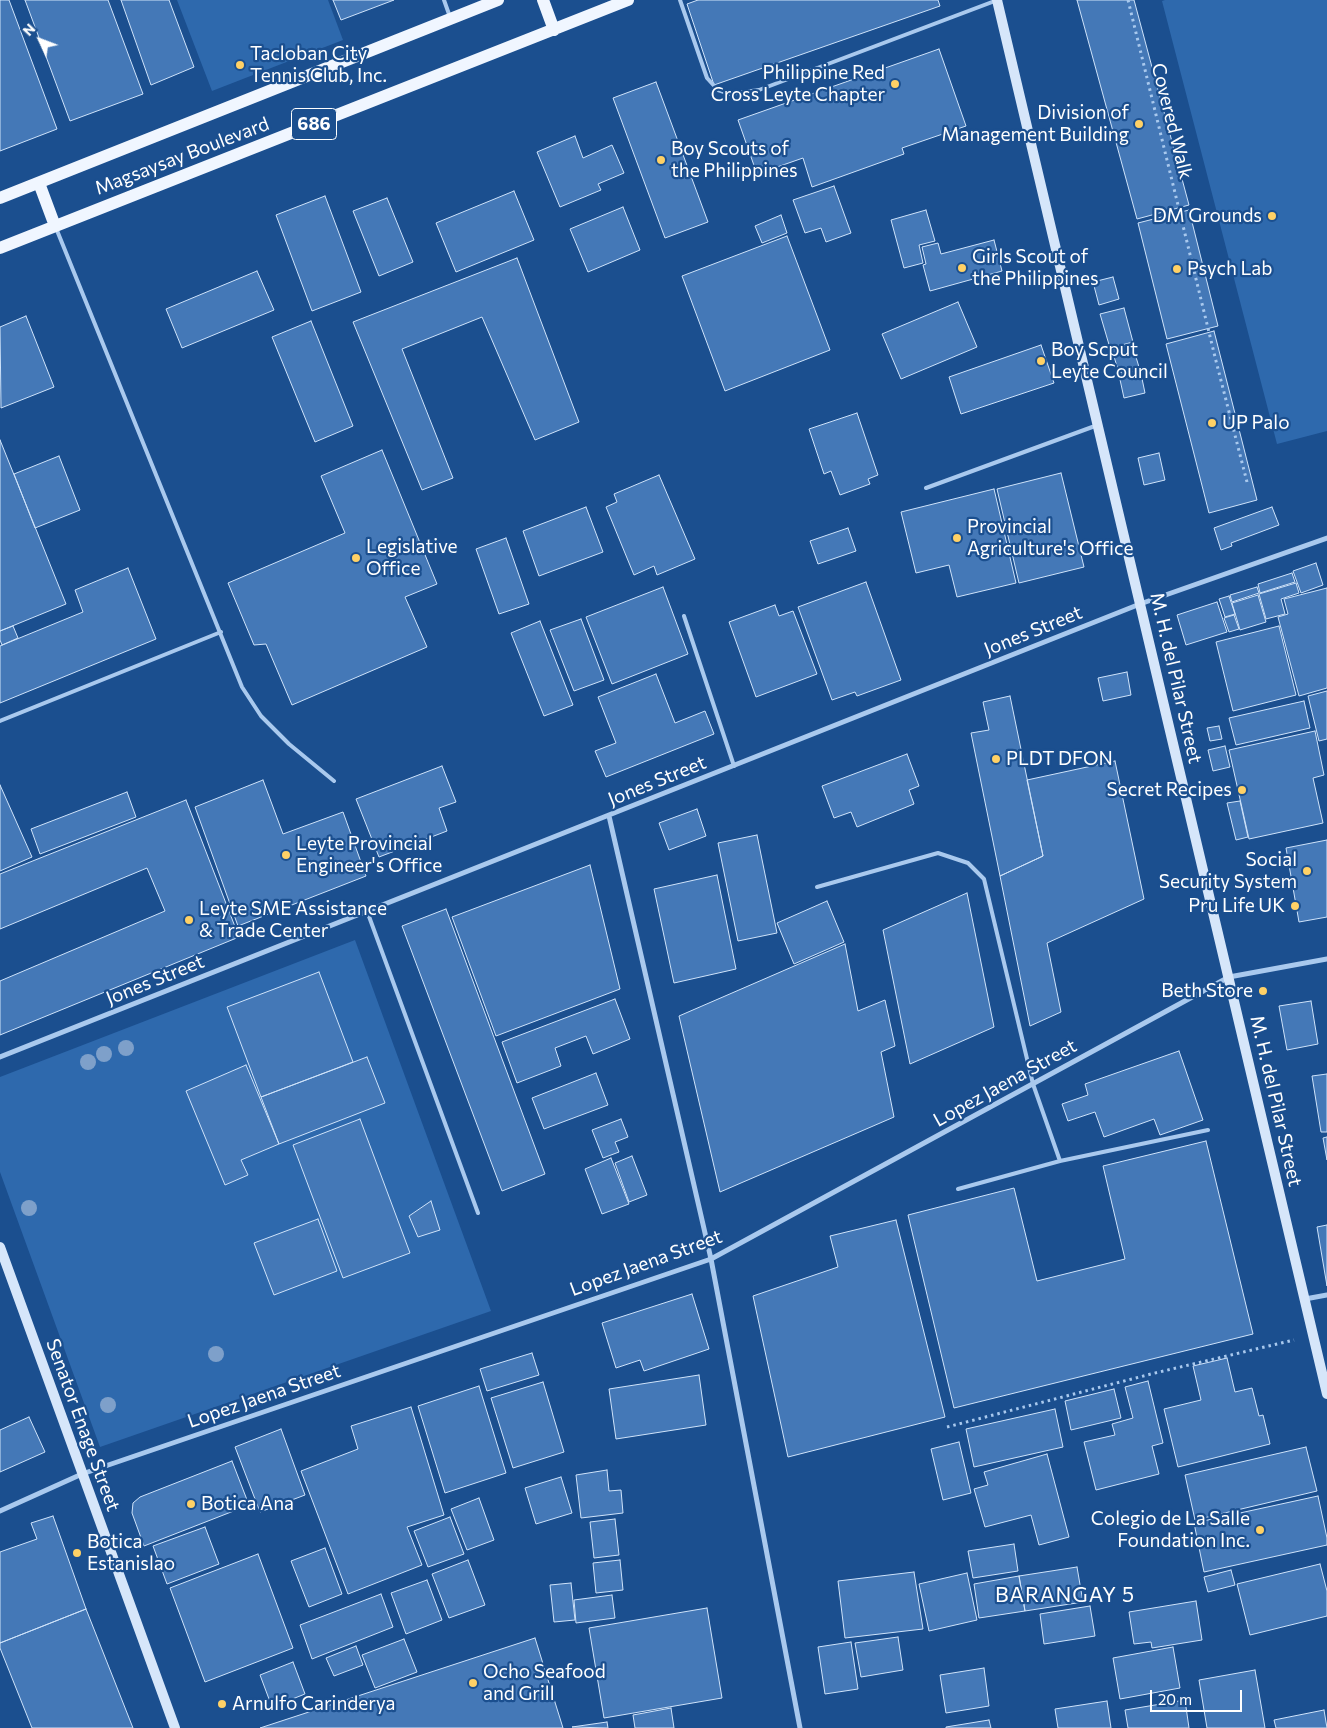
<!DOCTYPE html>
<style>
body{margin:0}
#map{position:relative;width:1327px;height:1728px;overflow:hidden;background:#1b4f8f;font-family:Commissioner,sans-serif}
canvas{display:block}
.north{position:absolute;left:15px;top:15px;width:50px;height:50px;-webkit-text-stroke:4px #1b4f8f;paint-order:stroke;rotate:313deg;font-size:14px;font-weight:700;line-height:20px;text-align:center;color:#fff}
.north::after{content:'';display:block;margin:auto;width:18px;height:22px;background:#fff;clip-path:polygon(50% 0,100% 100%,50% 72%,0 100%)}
.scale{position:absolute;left:1150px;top:1690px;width:92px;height:22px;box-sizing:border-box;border:2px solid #fff;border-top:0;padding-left:6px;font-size:15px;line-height:18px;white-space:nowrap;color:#fff;-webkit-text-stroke:4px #1b4f8f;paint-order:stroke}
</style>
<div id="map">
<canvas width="1327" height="1728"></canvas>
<div class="north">N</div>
<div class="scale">20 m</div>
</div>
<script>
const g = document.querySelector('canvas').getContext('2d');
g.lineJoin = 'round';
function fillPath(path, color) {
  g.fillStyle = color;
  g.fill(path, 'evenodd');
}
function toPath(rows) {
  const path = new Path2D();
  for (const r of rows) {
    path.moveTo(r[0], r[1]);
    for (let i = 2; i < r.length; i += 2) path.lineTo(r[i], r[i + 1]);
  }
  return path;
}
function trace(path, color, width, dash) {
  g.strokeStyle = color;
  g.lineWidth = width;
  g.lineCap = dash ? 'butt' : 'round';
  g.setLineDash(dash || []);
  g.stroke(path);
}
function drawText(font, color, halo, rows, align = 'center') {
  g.font = font + ' Commissioner,sans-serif';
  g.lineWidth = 4.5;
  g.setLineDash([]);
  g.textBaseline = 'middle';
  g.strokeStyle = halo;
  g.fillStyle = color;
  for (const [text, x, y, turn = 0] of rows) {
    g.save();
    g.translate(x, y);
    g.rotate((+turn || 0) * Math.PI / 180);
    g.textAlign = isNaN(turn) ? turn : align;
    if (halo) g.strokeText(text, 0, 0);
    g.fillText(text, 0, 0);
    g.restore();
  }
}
fillPath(toPath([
 [177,0,328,0,343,40,212,91],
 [1165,0,1327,0,1327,431,1277,444,1162,1],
 [355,940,491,1311,100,1447,0,1172,0,1077]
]), '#2e69ad');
const building = toPath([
 [0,0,9,0,57,129,0,151,0,0],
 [25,0,108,0,143,94,70,121,25,0],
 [121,0,169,0,194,67,151,85,121,0],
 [333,0,394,0,341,20,333,0],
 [698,0,938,0,940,6,714,85,687,4,698,0],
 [1077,0,1134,0,1189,205,1137,219,1077,0],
 [939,49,966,126,902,148,904,154,812,187,803,158,757,174,738,120,939,49],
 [656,82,708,222,665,238,613,98,656,82],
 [575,136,583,158,612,145,624,173,598,184,601,190,560,207,537,152,575,136],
 [834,186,851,233,826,242,821,228,805,233,793,200,834,186],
 [514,191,534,240,456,272,436,223,514,191],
 [325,196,361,292,312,311,276,215,325,196],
 [387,198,413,262,379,276,353,211,387,198],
 [623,207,640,250,588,272,570,229,623,207],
 [926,210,935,241,919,245,923,263,904,268,891,220,926,210],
 [1189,210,1218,326,1167,339,1138,223,1189,210],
 [781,215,787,233,762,243,755,226,781,215],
 [787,236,830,350,725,391,682,276,787,236],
 [994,240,1002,271,930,291,923,265,926,264,922,247,938,243,941,254,994,240],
 [517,258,579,422,535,440,482,317,402,349,453,478,422,490,353,322,517,258],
 [257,271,274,310,182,348,166,309,257,271],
 [1113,277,1119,299,1099,305,1093,282,1113,277],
 [958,302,977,347,901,379,882,334,958,302],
 [1124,308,1133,342,1110,348,1100,314,1124,308],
 [26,316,54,387,1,408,0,327,26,316],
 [311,321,353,426,315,442,272,337,311,321],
 [1214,331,1257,500,1209,513,1166,344,1214,331],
 [1132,344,1139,367,1119,373,1112,350,1132,344],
 [1041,345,1054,383,961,414,949,377,1041,345],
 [1140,369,1145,393,1124,398,1119,375,1140,369],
 [857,413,878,475,868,479,870,484,840,495,831,471,824,474,809,429,857,413],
 [0,440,66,604,0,631,0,440],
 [382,450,437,584,405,597,427,647,292,705,266,644,254,645,228,583,345,533,321,476,382,450],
 [1159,453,1165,480,1144,485,1138,458,1159,453],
 [59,456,80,510,35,528,14,474,59,456],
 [1061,473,1084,567,1019,583,997,489,1061,473],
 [659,475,695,559,657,575,654,566,634,575,606,507,617,502,614,494,659,475],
 [994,489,1016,583,957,597,949,565,916,573,901,512,994,489],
 [586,507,603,552,539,576,523,531,586,507],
 [1272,507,1279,525,1231,543,1232,546,1221,550,1214,528,1272,507],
 [848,528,856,551,818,564,810,541,848,528],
 [506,538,529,604,499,614,476,549,506,538],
 [1316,563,1323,585,1301,593,1293,571,1316,563],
 [128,568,156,639,0,703,0,646,83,612,75,590,128,568],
 [1292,573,1295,582,1260,593,1258,584,1292,573],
 [866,582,901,680,857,696,855,692,832,700,798,607,866,582],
 [1296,583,1299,593,1281,599,1285,614,1266,619,1259,594,1296,583],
 [663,587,688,654,612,684,586,617,663,587],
 [1257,587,1259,593,1232,602,1230,595,1257,587],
 [1327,588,1327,688,1299,696,1278,617,1288,614,1284,599,1327,588],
 [1258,595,1266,622,1240,630,1232,603,1258,595],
 [1229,596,1235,614,1225,617,1219,599,1229,596],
 [1217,602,1227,632,1186,645,1177,615,1217,602],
 [775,605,779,616,793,611,817,674,756,697,729,622,775,605],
 [1234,615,1239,629,1229,632,1224,618,1234,615],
 [581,619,604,680,574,691,550,630,581,619],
 [540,621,573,705,544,716,511,633,540,621],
 [13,626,18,638,2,645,0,640,0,631,13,626],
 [1279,626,1296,695,1233,711,1216,642,1279,626],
 [1127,672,1131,695,1103,701,1098,678,1127,672],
 [656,674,675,723,705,711,714,734,606,777,595,751,616,743,598,697,656,674],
 [1327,691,1327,739,1319,741,1308,696,1327,691],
 [1010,696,1043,856,1000,876,971,733,989,730,983,702,1010,696],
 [1304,701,1310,728,1236,745,1229,718,1304,701],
 [1219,726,1222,739,1210,741,1207,728,1219,726],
 [1315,731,1324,775,1313,778,1323,823,1249,839,1229,750,1315,731],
 [1225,746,1230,767,1213,771,1208,750,1225,746],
 [907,754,919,786,909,790,914,804,857,827,851,812,834,818,822,786,907,754],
 [1115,761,1144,899,1047,943,1061,1012,1030,1026,1000,876,1043,856,1027,780,1115,761],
 [442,766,456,802,439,808,447,831,379,857,356,799,442,766],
 [263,780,283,834,343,812,366,876,238,926,195,807,263,780],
 [0,785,32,857,0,871,0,785],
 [127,792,136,817,40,854,31,829,127,792],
 [186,800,239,937,0,1035,0,981,165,911,147,868,0,929,0,874,186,800],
 [1240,801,1248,837,1236,840,1227,803,1240,801],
 [697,809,706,836,669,850,659,823,697,809],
 [757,835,777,933,738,941,718,843,757,835],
 [1327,840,1327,917,1299,922,1286,848,1327,840],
 [590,865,620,989,496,1036,452,917,590,865],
 [717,875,736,969,674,983,654,889,717,875],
 [967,893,994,1027,910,1064,883,930,967,893],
 [827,901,844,942,794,964,777,923,827,901],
 [446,909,545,1174,502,1191,402,926,446,909],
 [845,944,858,1011,885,1000,895,1046,881,1052,894,1117,720,1192,679,1016,845,944],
 [319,972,353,1062,261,1097,227,1007,319,972],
 [615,999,630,1039,593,1054,586,1036,555,1048,561,1066,517,1083,502,1042,615,999],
 [1311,1001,1318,1044,1287,1050,1279,1006,1311,1001],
 [1179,1051,1203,1120,1160,1135,1154,1119,1104,1137,1095,1112,1068,1121,1062,1104,1088,1095,1085,1084,1179,1051],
 [367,1057,385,1103,279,1144,261,1097,367,1057],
 [246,1065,279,1144,241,1160,248,1175,225,1185,186,1091,246,1065],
 [596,1073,608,1105,544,1129,532,1098,596,1073],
 [1327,1074,1327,1132,1321,1132,1312,1076,1327,1074],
 [360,1119,410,1253,343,1278,293,1145,360,1119],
 [621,1119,628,1137,615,1142,619,1152,603,1158,592,1130,621,1119],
 [1327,1137,1327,1160,1323,1138,1327,1137],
 [1206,1141,1253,1334,954,1408,908,1215,1014,1188,1037,1281,1125,1259,1103,1166,1206,1141],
 [632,1156,647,1195,629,1202,615,1163,632,1156],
 [611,1158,629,1204,602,1214,585,1169,611,1158],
 [431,1201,440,1230,418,1237,409,1216,431,1201],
 [318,1219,337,1271,274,1295,254,1243,318,1219],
 [896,1220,945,1417,788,1457,753,1296,838,1267,830,1236,896,1220],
 [1327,1225,1327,1286,1317,1227,1327,1225],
 [692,1294,709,1349,644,1371,640,1360,616,1368,602,1323,692,1294],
 [532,1353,539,1375,487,1391,480,1369,532,1353],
 [1227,1358,1235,1392,1252,1388,1259,1416,1263,1415,1270,1444,1178,1467,1164,1409,1201,1400,1193,1366,1227,1358],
 [699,1375,706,1425,616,1439,609,1389,699,1375],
 [1148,1381,1163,1443,1152,1446,1159,1474,1096,1490,1084,1442,1115,1435,1112,1424,1133,1418,1125,1387,1148,1381],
 [543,1382,564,1452,513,1468,491,1398,543,1382],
 [479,1386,506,1473,445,1493,418,1406,479,1386],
 [1114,1389,1121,1418,1071,1430,1065,1401,1114,1389],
 [411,1407,444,1515,407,1527,422,1565,348,1594,301,1471,358,1449,351,1426,411,1407],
 [1055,1409,1063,1447,974,1467,966,1429,1055,1409],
 [29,1417,45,1452,0,1472,0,1430,29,1417],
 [281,1429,305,1495,260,1512,235,1447,281,1429],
 [959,1442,971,1493,943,1500,931,1449,959,1442],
 [1306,1447,1317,1491,1195,1520,1185,1475,1306,1447],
 [1047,1454,1069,1537,1039,1545,1031,1515,985,1527,974,1489,988,1485,984,1472,1047,1454],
 [232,1461,249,1505,144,1546,132,1513,133,1503,140,1497,232,1461],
 [607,1470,609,1491,621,1490,623,1513,581,1518,576,1475,607,1470],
 [561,1477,572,1513,536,1524,525,1488,561,1477],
 [1318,1496,1327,1538,1327,1545,1204,1572,1194,1523,1318,1496],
 [479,1498,494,1540,467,1550,451,1509,479,1498],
 [53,1516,86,1609,0,1643,0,1552,37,1539,31,1523,53,1516],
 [450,1517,464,1554,428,1567,414,1531,450,1517],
 [615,1519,619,1555,594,1558,590,1522,615,1519],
 [205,1527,219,1564,167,1584,153,1546,205,1527],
 [1014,1544,1018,1571,973,1578,968,1551,1014,1544],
 [325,1548,342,1594,309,1607,291,1561,325,1548],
 [258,1554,293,1648,205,1682,170,1588,258,1554],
 [468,1560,485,1605,449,1618,432,1574,468,1560],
 [620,1560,623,1590,596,1593,593,1563,620,1560],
 [1320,1564,1327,1591,1327,1616,1250,1635,1237,1584,1320,1564],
 [1077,1567,1083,1602,1025,1611,1019,1576,1077,1567],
 [1231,1570,1235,1585,1208,1592,1204,1577,1231,1570],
 [914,1572,923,1629,845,1638,838,1581,914,1572],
 [967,1573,977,1620,929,1631,919,1584,967,1573],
 [1019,1576,1025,1611,979,1618,974,1584,1019,1576],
 [427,1580,442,1620,406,1634,391,1593,427,1580],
 [571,1583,575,1620,554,1622,550,1585,571,1583],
 [381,1594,393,1627,312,1659,300,1625,381,1594],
 [612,1595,615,1618,576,1623,574,1600,612,1595],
 [1196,1601,1202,1640,1152,1648,1151,1642,1134,1644,1129,1612,1196,1601],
 [1090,1606,1095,1636,1044,1644,1040,1614,1090,1606],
 [707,1608,722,1698,604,1718,589,1628,707,1608],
 [86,1609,133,1728,32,1728,0,1648,0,1643,86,1609],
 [898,1637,903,1670,861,1677,855,1643,898,1637],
 [535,1638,563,1728,260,1728,535,1638],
 [404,1639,417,1672,375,1688,362,1655,404,1639],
 [851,1642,858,1689,825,1694,818,1647,851,1642],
 [356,1646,363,1665,334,1676,326,1658,356,1646],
 [1173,1647,1180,1688,1120,1699,1113,1658,1173,1647],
 [293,1662,305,1694,272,1707,260,1675,293,1662],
 [984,1668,989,1706,946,1713,940,1675,984,1668],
 [1255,1670,1265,1728,1207,1728,1199,1680,1255,1670],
 [1185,1700,1189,1728,1128,1728,1125,1710,1185,1700],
 [1107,1701,1111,1728,1058,1728,1055,1709,1107,1701],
 [671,1708,674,1728,635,1728,633,1715,671,1708],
 [1324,1710,1327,1728,1276,1728,1274,1720,1324,1710],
 [989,1720,991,1728,946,1728,946,1727,989,1720],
 [607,1722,608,1728,572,1727,607,1722]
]);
fillPath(building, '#4478b7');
trace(building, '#cfe3fa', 1);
trace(toPath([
 [1128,0,1216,361,1247,482],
 [947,1427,1151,1374,1294,1340]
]), '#a9c9ee', 3, [2.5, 4]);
trace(toPath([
 [444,0,450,17],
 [680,0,707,78,718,90,730,94,759,90,995,1],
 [56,228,242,687,261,716,289,744,334,781],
 [926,488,1095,426],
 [684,616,734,766],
 [0,721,221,632],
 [817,887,938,853,968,863,984,879,1033,1084,1060,1161],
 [367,911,478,1213],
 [958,1189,1060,1161,1208,1130]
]), '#a9c9ee', 4);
trace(toPath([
 [609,816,711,1259,800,1728],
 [0,1057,1140,604,1327,538],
 [1305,1299,1327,1295],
 [0,1511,82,1474,711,1259,1229,977,1327,959]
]), '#a9c9ee', 5);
trace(toPath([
 [997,0,1327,1394],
 [0,1247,175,1728]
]), '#d6e6fa', 10);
trace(toPath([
 [543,0,554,30],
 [39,183,55,226],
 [0,198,498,0],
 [0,248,628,0]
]), '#f0f6ff', 12);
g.fillStyle = '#7ea0ca';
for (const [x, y] of [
 [126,1048],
 [104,1054],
 [88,1062],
 [29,1208],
 [216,1354],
 [108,1405]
]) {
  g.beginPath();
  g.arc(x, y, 8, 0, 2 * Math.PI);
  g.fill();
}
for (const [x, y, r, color] of [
 [240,65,5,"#ffd166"],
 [895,84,5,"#ffd166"],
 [1139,124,5,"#ffd166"],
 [661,160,5,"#ffd166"],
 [1272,216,5,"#ffd166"],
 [962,268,5,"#ffd166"],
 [1177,269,5,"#ffd166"],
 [1041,361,5,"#ffd166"],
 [1212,423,5,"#ffd166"],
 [957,538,5,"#ffd166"],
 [356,558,5,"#ffd166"],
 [996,759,5,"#ffd166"],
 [1242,790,5,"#ffd166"],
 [286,855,5,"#ffd166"],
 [1307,871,5,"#ffd166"],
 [1295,906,5,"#ffd166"],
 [189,920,5,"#ffd166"],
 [1263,991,5,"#ffd166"],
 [191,1504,5,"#ffd166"],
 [1260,1530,5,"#ffd166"],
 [77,1553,5,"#ffd166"],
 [473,1683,5,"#ffd166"],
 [222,1704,5,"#ffd166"]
]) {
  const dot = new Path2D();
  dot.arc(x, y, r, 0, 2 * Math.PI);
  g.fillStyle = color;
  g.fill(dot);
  trace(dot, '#1b4f8f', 2);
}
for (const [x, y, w] of [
 [314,124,45]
]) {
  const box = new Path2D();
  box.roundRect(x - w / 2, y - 15.5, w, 31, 4);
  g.fillStyle = '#1b4f8f';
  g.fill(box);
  trace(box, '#fff', 1);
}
drawText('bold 18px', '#fff', null, [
 ["686",314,124]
]);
drawText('19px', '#fff', '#1b4f8f', [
 ["Tacloban City",250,54],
 ["Tennis Club, Inc.",250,76],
 ["Philippine Red",885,73,"right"],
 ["Cross Leyte Chapter",885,95,"right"],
 ["Division of",1129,113,"right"],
 ["Management Building",1129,135,"right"],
 ["Boy Scouts of",671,149],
 ["the Philippines",671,171],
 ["DM Grounds",1262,216,"right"],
 ["Girls Scout of",972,257],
 ["the Philippines",972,279],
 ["Psych Lab",1187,269],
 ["Boy Scput",1051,350],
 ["Leyte Council",1051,372],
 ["UP Palo",1222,423],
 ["Provincial",967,527],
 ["Agriculture's Office",967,549],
 ["Legislative",366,547],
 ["Office",366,569],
 ["PLDT DFON",1006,759],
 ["Secret Recipes",1232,790,"right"],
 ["Leyte Provincial",296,844],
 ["Engineer's Office",296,866],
 ["Social",1297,860,"right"],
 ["Security System",1297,882,"right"],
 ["Pru Life UK",1285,906,"right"],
 ["Leyte SME Assistance",199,909],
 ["& Trade Center",199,931],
 ["Beth Store",1253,991,"right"],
 ["Botica Ana",201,1504],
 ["Colegio de La Salle",1250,1519,"right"],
 ["Foundation Inc.",1250,1541,"right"],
 ["Botica",87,1542],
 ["Estanislao",87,1564],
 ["Ocho Seafood",483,1672],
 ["and Grill",483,1694],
 ["Arnulfo Carinderya",232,1704]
], 'left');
drawText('19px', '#fff', '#1b4f8f', [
 ["Covered Walk",1172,121,76],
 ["Magsaysay Boulevard",182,156,-21],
 ["Jones Street",1033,631,-22],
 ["M. H. del Pilar Street",1176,678,77],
 ["Jones Street",657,781,-22],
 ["Jones Street",155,980,-22],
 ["Lopez Jaena Street",1005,1083,-29],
 ["M. H. del Pilar Street",1276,1101,77],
 ["Lopez Jaena Street",646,1263,-20],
 ["Lopez Jaena Street",264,1396,-19],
 ["Senator Enage Street",83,1425,70]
]);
g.letterSpacing = '1px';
drawText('21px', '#fff', '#1b4f8f', [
 ["BARANGAY 5",1065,1595]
]);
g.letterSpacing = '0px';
</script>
